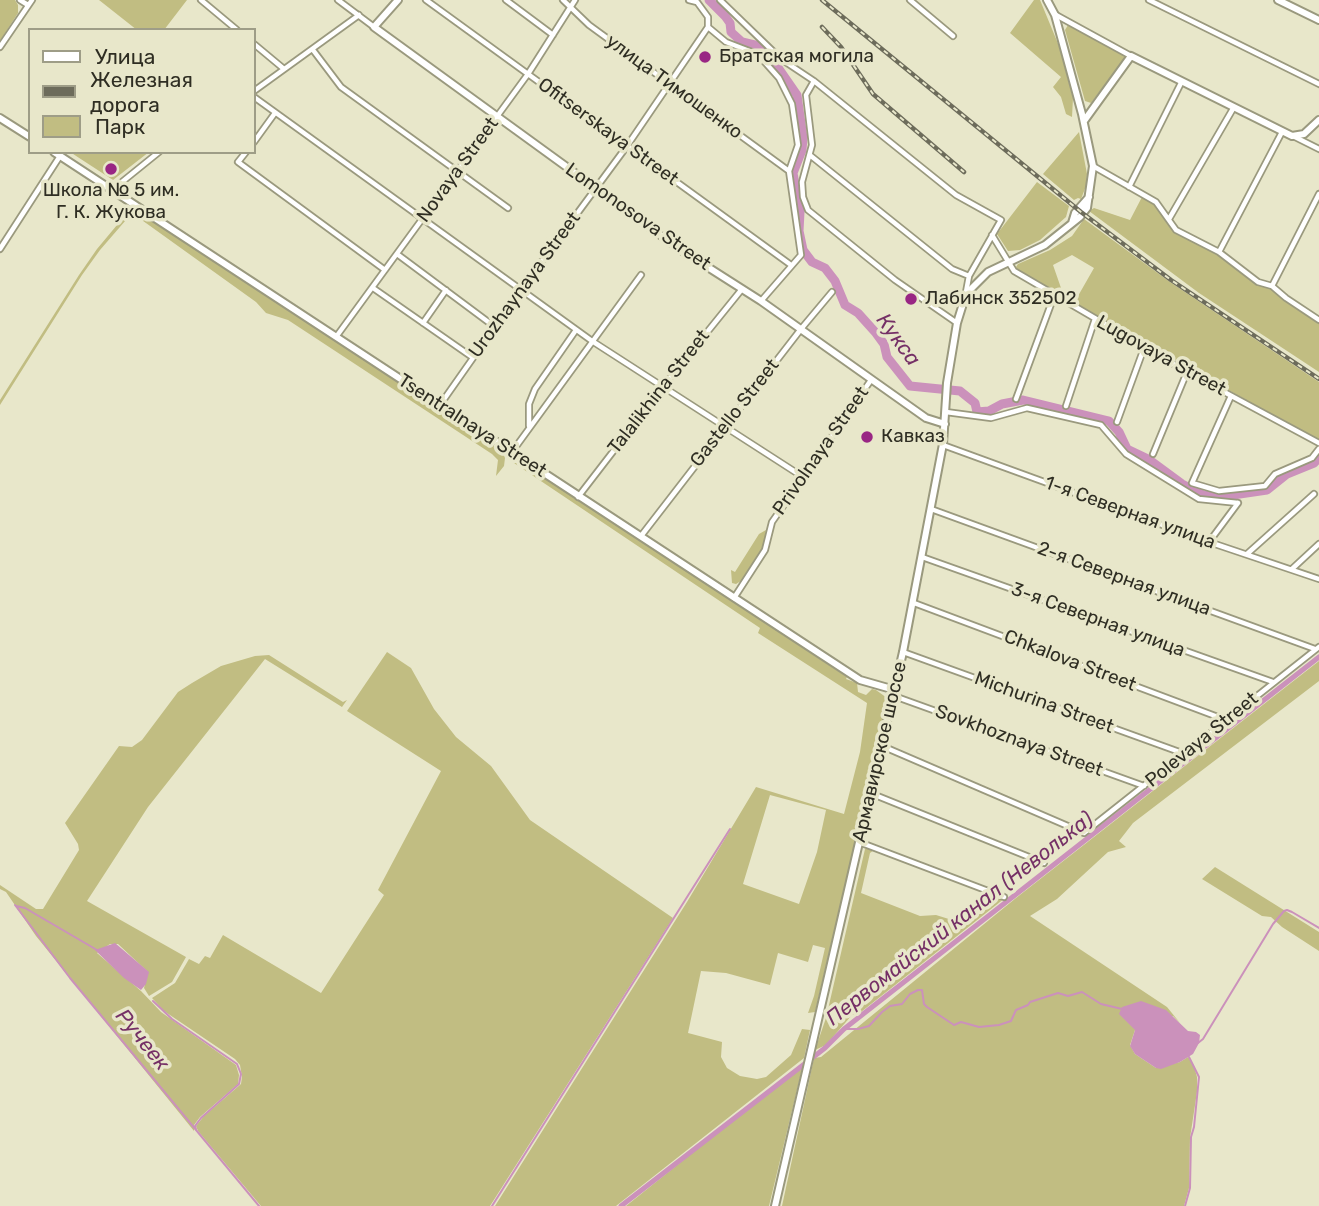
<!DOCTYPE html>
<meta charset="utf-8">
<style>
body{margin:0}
#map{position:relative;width:1319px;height:1206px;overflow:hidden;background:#e8e7ca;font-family:Rubik,sans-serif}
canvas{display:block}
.legend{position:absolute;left:28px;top:28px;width:228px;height:126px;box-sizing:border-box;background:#e8e7ca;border:2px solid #9e9d87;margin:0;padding:9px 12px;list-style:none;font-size:21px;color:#2f2e23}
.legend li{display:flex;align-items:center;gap:14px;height:35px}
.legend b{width:35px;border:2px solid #9e9d87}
</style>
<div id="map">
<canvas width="1319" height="1206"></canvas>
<ul class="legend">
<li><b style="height:9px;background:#fff"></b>Улица</li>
<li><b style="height:9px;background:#6d6c5b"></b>Железная дорога</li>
<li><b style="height:19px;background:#c1bd82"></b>Парк</li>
</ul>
</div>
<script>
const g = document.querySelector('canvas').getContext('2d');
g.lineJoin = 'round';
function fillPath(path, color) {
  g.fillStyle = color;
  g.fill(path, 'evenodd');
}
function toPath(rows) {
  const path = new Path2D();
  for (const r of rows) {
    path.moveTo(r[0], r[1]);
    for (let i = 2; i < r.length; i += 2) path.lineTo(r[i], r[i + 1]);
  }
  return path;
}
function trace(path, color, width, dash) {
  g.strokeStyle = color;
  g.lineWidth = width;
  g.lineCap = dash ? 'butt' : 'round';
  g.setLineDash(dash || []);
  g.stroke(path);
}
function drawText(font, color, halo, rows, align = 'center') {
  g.font = font + ' Rubik,sans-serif';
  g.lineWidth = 7;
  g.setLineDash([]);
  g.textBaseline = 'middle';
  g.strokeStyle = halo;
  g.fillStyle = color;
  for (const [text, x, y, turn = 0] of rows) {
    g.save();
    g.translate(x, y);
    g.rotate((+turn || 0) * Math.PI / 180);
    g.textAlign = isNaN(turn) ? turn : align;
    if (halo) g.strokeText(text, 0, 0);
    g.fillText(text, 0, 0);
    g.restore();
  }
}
fillPath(toPath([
 [0,0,15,0,18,5,18,13,0,41],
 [99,0,187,0,164,30,137,30],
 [1034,0,1040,0,1059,46,1073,98,1072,117,1066,114,1061,97,1053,87,1061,77,1010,33],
 [1068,25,1123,55,1125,58,1091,103,1085,101,1065,30],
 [1079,132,1087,174,1086,186,1081,199,1078,198,1074,200,1043,174],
 [70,152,149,152,113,180],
 [1037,182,1069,206,1066,217,1040,240,1020,250,1008,251,997,234],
 [1142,197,1155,205,1175,231,1218,255,1257,284,1271,288,1278,295,1319,322,1319,372,1199,293,1089,211,1094,208,1130,220],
 [132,207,473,431,502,451,505,458,504,466,496,476,498,460,492,454,288,320,266,313,256,302,132,213,100,250,82,275,0,405,0,400,79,275,97,249],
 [1084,219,1170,282,1319,382,1319,441,1074,303,1094,268,1072,255,1053,265,1061,288,1056,295,1017,271,1016,267,1018,264,1050,250,1072,236],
 [514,463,523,463,847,677,846,679,857,683,858,692,866,695,872,689,876,690,887,698,887,706,815,1012,808,1013,814,996,825,948,813,945,808,962,778,953,770,985,726,973,701,971,688,1033,722,1042,721,1057,727,1068,740,1076,757,1079,766,1077,791,1055,802,1029,810,1030,804,1058,616,1206,495,1206,687,902,756,787,844,814,860,752,867,703,758,633,760,628],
 [770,795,826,810,817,852,799,904,743,884],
 [766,530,764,549,746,578,736,584,732,583,731,570,735,572,759,534],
 [387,652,411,668,434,709,456,737,491,766,530,820,673,918,490,1206,261,1206,198,1131,196,1126,204,1116,241,1084,242,1077,240,1065,235,1059,164,1011,152,998,175,983,189,959,199,964,205,956,210,958,223,935,321,993,384,895,378,890,441,771,347,711],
 [269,655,343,702,347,700,342,707,265,659,148,807,87,901,186,957,172,982,149,996,144,988,148,972,118,944,110,944,97,953,141,991,161,1012,236,1065,239,1075,238,1084,200,1117,194,1125,194,1131,36,936,6,892,0,889,0,885,36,909,43,909,79,850,78,844,65,823,119,746,132,747,142,740,178,692,192,683,221,666,255,656],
 [1319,661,1319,681,1133,823,1119,841,1126,847,1108,852,1057,899,1030,916,1167,1007,1180,1023,1173,1016,1135,1030,1130,1045,1135,1054,1156,1068,1180,1062,1188,1057,1194,1066,1197,1077,1197,1092,1190,1138,1189,1188,1184,1206,782,1206,814,1058,821,1057,1016,898],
 [867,848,874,850,870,853,861,893,920,916,936,915,952,920,970,912,982,902,987,891,1005,898,861,1012,852,1015,826,1045,815,1050,826,1018,865,849],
 [1215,867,1319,932,1319,951,1282,927,1271,917,1262,916,1202,879],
 [803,1065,769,1206,626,1206,746,1110]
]), '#c1bd82');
fillPath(toPath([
 [115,943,149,972,146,984,141,990,124,978,95,950],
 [1141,1001,1166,1010,1188,1031,1196,1032,1200,1035,1199,1043,1193,1054,1180,1062,1161,1069,1156,1068,1135,1054,1130,1046,1135,1030,1119,1014,1122,1007]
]), '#cb91bb');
trace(toPath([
 [15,905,70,978,259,1206],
 [16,906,25,908,97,950],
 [153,1001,172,1019,237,1064,241,1074,239,1084,201,1118,195,1126,196,1129],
 [844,1029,858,1029,869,1026,882,1012,890,1006,902,1004,910,994,918,990,922,990,924,1004,927,1007,954,1025,961,1022,979,1027,999,1025,1011,1021,1016,1010,1028,1005,1030,1002,1058,993,1068,996,1082,992,1101,1004,1122,1009],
 [1198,1043,1203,1039,1273,924,1284,911,1287,910,1292,912,1319,928],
 [492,1206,730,829],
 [1185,1206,1190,1188,1191,1137,1194,1127,1199,1077,1189,1057]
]), '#cb91bb', 2);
trace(toPath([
 [621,1206,825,1048,844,1029,1319,657]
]), '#cb91bb', 5);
trace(toPath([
 [709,0,725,16,730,23,731,32,742,42,759,46,770,56,797,95,803,138,802,150,793,173,800,212,799,231,803,250,812,262,825,268,835,281,845,305,858,313,876,333,884,344,887,357,910,386,960,391,975,403,977,412,989,411,1002,404,1023,400,1109,421,1119,432,1127,449,1148,459,1182,484,1203,495,1226,496,1267,490,1287,474,1314,463,1319,458]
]), '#cb91bb', 9);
const street = toPath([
 [20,0,28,5],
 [201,0,237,30],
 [338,0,374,27],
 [426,0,791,265],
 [506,0,553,35],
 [563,0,589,25,789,171],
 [689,0,697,2,708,17,708,27,726,42,752,52,763,60,779,78,792,104,798,145,789,171,801,255,761,301],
 [720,0,781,59,814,81,956,195,1001,220,969,276,966,292],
 [910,0,953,36],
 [1149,0,1319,84],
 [1056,15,1131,56],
 [254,44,284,69],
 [0,47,32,0],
 [313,50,341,87,508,208],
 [814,81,806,95,812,145,802,182,803,197,808,210,895,280,957,323],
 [254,91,359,15],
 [254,97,592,341,803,477],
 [1293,136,1319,149],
 [254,142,275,113],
 [246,152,238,162,385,270],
 [811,156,952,269,969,276],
 [1093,166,1156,202,1176,230,1219,252,1258,282,1272,286,1286,298,1319,320],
 [1129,187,1182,81],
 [112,190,159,152],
 [1169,219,1234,107],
 [992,235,1014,271,1187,372,1319,443],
 [0,249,60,156],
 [1219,252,1282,132],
 [397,254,495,327],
 [1272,286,1319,194],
 [373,288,472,357],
 [423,323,446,290],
 [336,337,528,74,575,0],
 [1231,396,1192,483,1219,491,1265,486,1275,474,1312,458,1319,449],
 [1016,399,1054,296],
 [440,405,520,291,627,146,708,27],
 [1066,406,1095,319],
 [946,412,991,418,1027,408,1101,425,1126,454,1199,499,1238,503],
 [1117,422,1144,348],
 [529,426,529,404,535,389,576,330],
 [943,445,1209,542,1319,579],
 [512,452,641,275],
 [1153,454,1187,372],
 [578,497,662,388,742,289],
 [931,509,1315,649],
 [641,536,801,329,832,292],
 [1209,542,1238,503],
 [1247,554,1314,494],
 [922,557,1273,682],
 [1292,569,1319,544],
 [734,598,765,550,772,522,871,380],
 [914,603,1226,720],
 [903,652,1185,754],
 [894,696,1144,786],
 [882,746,1084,833,1319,647],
 [870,793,1044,863],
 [859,842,1004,897]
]);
const secondary = toPath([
 [398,0,374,27,681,250,761,301,926,418,945,424],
 [1278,0,1319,20],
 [0,118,30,137],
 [1084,121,1131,56,1292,136,1304,134,1319,120],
 [54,152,860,680,895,690],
 [1072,223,1075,213,1089,197],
 [775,1206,903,652,943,444,947,383,957,323,966,294,988,272,1045,245,1080,217,1087,208,1093,166,1082,114,1055,15,1047,0]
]);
trace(street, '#9a997e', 8);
trace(secondary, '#9a997e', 10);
trace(street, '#fff', 4.5);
trace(secondary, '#fff', 6);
const rail = toPath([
 [822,0,1081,212,1171,280,1319,379],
 [822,27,841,47,873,94,964,172]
]);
trace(rail, '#6d6c5b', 4.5);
trace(rail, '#e8e7ca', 2, [5]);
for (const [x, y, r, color] of [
 [705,57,7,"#992684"],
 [111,169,7,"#992684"],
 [911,299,7,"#992684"],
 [867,437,7,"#992684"]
]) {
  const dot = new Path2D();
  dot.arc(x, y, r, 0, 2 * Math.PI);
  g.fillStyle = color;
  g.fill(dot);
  trace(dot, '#e8e7ca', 2.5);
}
drawText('19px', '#2f2e23', '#e8e7ca', [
 ["Братская могила",719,57],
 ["Школа № 5 им.",111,191,"center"],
 ["Г. К. Жукова",111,213,"center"],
 ["Лабинск 352502",925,299],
 ["Кавказ",881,437]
], 'left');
drawText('19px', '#2f2e23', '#e8e7ca', [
 ["улица Тимошенко",674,87,36],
 ["Ofitserskaya Street",608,132,36],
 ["Novaya Street",458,170,-54],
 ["Lomonosova Street",638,217,35],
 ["Urozhaynaya Street",525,285,-54],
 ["Lugovaya Street",1161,356,29],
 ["Talalikhina Street",659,392,-52],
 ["Gastello Street",735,413,-52],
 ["Tsentralnaya Street",472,426,33],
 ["Privolnaya Street",821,451,-55],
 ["1-я Северная улица",1130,513,20],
 ["2-я Северная улица",1124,579,20],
 ["3-я Северная улица",1098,620,20],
 ["Chkalova Street",1070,661,21],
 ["Michurina Street",1044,703,20],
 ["Polevaya Street",1202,740,-39],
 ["Sovkhoznaya Street",1019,741,20],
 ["Армавирское шоссе",880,752,-77]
]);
drawText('italic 21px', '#753066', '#e8e7ca', [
 ["Кукса",898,340,54],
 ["Первомайский канал (Неволька)",960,919,-38],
 ["Ручеек",142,1040,51]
]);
</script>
